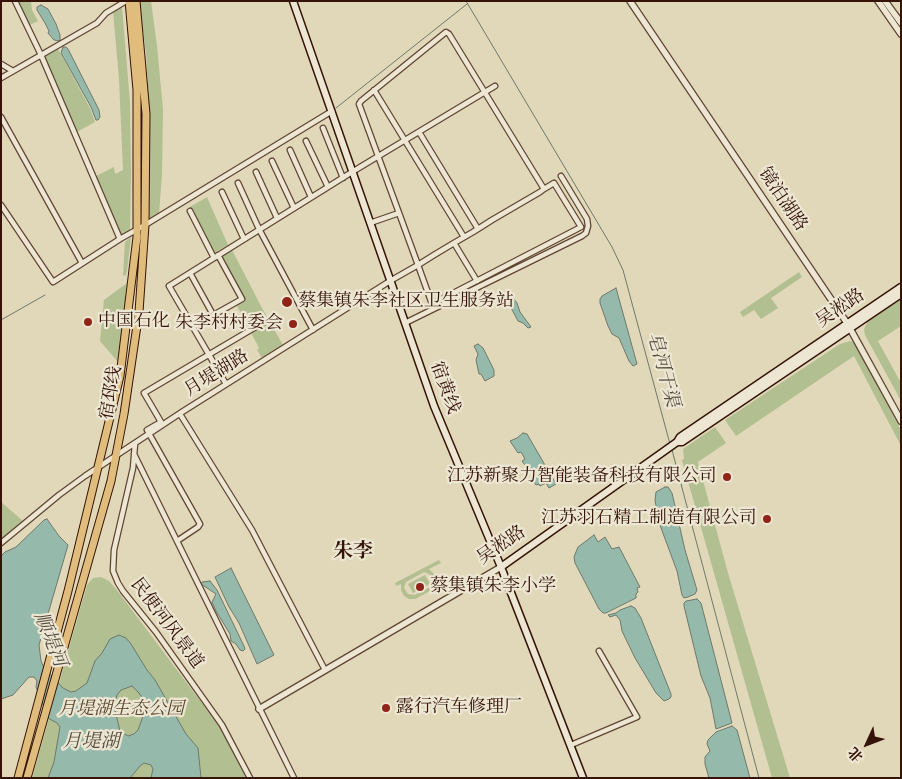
<!DOCTYPE html>
<meta charset="utf-8">
<style>
body{margin:0}
#map{position:relative;width:902px;height:779px;overflow:hidden;background:#e1d8ba;font-family:"IM FELL Double Pica","Noto Serif SC",serif}
canvas{display:block}
.frame{position:absolute;inset:0;border:2px solid #351407;pointer-events:none}
.north{position:absolute;left:842px;top:719px;width:50px;height:50px;-webkit-text-stroke:4px #ece6d2;paint-order:stroke;rotate:227deg;font-size:14px;font-weight:700;line-height:20px;text-align:center;color:#351407}
.north::after{content:'';display:block;margin:auto;width:18px;height:22px;background:#351407;clip-path:polygon(50% 0,100% 100%,50% 72%,0 100%)}
</style>
<div id="map">
<canvas width="902" height="779"></canvas>
<div class="frame"></div>
<div class="north">北</div>
</div>
<script>
const g = document.querySelector('canvas').getContext('2d');
g.lineJoin = 'round';
function fillPath(path, color) {
  g.fillStyle = color;
  g.fill(path, 'evenodd');
}
function toPath(rows) {
  const path = new Path2D();
  for (const r of rows) {
    path.moveTo(r[0], r[1]);
    for (let i = 2; i < r.length; i += 2) path.lineTo(r[i], r[i + 1]);
  }
  return path;
}
function trace(path, color, width, dash) {
  g.strokeStyle = color;
  g.lineWidth = width;
  g.lineCap = dash ? 'butt' : 'round';
  g.setLineDash(dash || []);
  g.stroke(path);
}
function drawText(font, color, halo, rows, align = 'center') {
  g.font = font + ' "IM FELL Double Pica","Noto Serif SC",serif';
  g.lineWidth = 4.5;
  g.setLineDash([]);
  g.textBaseline = 'middle';
  g.strokeStyle = halo;
  g.fillStyle = color;
  for (const [text, x, y, turn = 0] of rows) {
    g.save();
    g.translate(x, y);
    g.rotate((+turn || 0) * Math.PI / 180);
    g.textAlign = isNaN(turn) ? turn : align;
    if (halo) g.strokeText(text, 0, 0);
    g.fillText(text, 0, 0);
    g.restore();
  }
}
fillPath(toPath([
 [16,1,31,1,32,10,38,21,28,26],
 [139,1,151,1,157,46,163,109,162,174,159,214,149,219,150,123,146,53],
 [122,6,130,103,131,175,130,230,120,236,94,177,114,167,115,174,123,170,119,79,113,11],
 [57,47,90,108,95,122,75,133,42,56],
 [207,197,228,245,214,253,190,207],
 [131,237,127,271,126,275,123,276,125,242],
 [230,250,232,250,262,308,283,345,262,358,257,350,259,348,236,304,244,299,221,256],
 [799,272,802,277,771,298,778,308,761,319,754,310,743,317,740,312],
 [127,283,118,362,100,341,104,300],
 [901,298,901,326,878,341,901,383,900,399,865,335,864,329,868,321],
 [850,341,853,342,857,348,901,430,901,446,854,356,736,436,725,420,840,344],
 [715,427,726,443,698,462,728,573,790,778,772,778,682,460,684,459,683,449],
 [1,502,23,521,3,538,1,536],
 [439,560,441,563,429,569,436,576,437,583,434,589,415,599,409,599,404,596,401,590,401,584,396,586,395,583],
 [424,572,429,574,432,577,432,586,415,595,408,594,404,588,406,582],
 [425,575,430,584,413,593,408,584],
 [101,577,109,581,116,589,220,727,246,778,32,778,87,585,93,578]
]), '#b1bf91');
const water = toPath([
 [41,5,48,9,56,24,60,35,60,41,54,40,48,33,49,31,45,23,37,10,37,7,41,5],
 [63,47,66,47,68,49,99,110,100,117,98,120,96,120,91,107,61,53,63,47],
 [616,288,637,364,633,366,629,361,619,338,612,334,608,326,600,303,600,299,602,296,616,288],
 [510,294,517,303,520,312,531,327,528,328,523,323,518,321,509,304,510,294],
 [478,344,483,348,494,370,494,376,485,381,481,374,479,374,476,360,478,354,474,346,478,344],
 [523,433,527,434,556,484,549,488,546,483,540,486,539,484,536,485,533,480,537,476,527,465,525,465,522,461,525,459,521,452,518,453,510,441,517,438,523,433],
 [665,487,668,487,672,493,685,550,697,590,695,594,688,597,684,598,682,595,677,571,661,528,655,501,656,492,665,487],
 [47,519,59,536,68,545,39,645,41,661,44,668,63,688,71,692,76,691,87,683,95,661,102,653,110,639,119,635,126,638,131,644,147,670,155,680,186,734,198,748,201,778,151,778,153,769,151,765,144,763,140,766,130,778,48,778,54,762,60,727,57,723,48,718,36,687,37,681,34,677,29,677,13,695,1,699,1,556,5,552,16,547,44,520,47,519],
 [132,686,139,693,145,702,146,708,138,730,134,734,128,736,120,731,114,706,117,695,121,690,132,686],
 [594,535,598,542,605,537,612,549,619,547,640,587,637,588,638,592,636,594,636,598,606,613,603,613,599,609,575,563,574,557,578,547,594,535],
 [231,568,274,655,257,664,239,623,229,607,215,577,231,568],
 [210,581,217,590,244,646,245,649,243,651,240,650,236,644,231,641,230,634,216,611,212,602,216,594,201,584,202,582,210,581],
 [697,599,701,603,732,723,716,729,710,698,701,676,684,606,684,603,686,601,697,599],
 [631,606,635,608,641,618,671,694,671,697,669,699,664,701,656,693,635,658,622,631,620,620,616,615,610,617,608,615,616,613,620,610,631,606],
 [732,726,737,730,750,778,709,778,705,764,705,757,710,751,707,744,708,740,716,732,732,726]
]);
fillPath(water, '#95baac');
trace(water, '#6f786a', 1);
trace(toPath([
 [466,1,612,247,623,270,670,444],
 [336,108,467,4],
 [1,320,45,295],
 [672,450,759,778]
]), '#6f786a', 1);
const minor = toPath([
 [15,1,41,55,120,239],
 [1,64,13,71],
 [1,78,97,23,106,13,126,1],
 [374,90,464,237],
 [1,117,82,263],
 [323,128,343,178],
 [419,132,478,229],
 [306,141,328,187],
 [290,150,311,197],
 [272,161,294,208],
 [256,172,277,218],
 [238,183,259,229,313,330],
 [222,192,244,239],
 [1,205,53,282,120,239,145,225,332,111],
 [190,211,214,258],
 [370,223,399,213],
 [454,243,477,281],
 [190,273,211,311],
 [405,323,582,236,586,233,588,226,587,219,561,176],
 [192,327,242,299,218,255],
 [226,384,169,286,352,172,495,86],
 [180,414,252,530,325,670],
 [135,444,133,468,114,550,113,571,118,583,123,591,156,632,222,725,250,778],
 [134,454,294,778],
 [177,541,198,527,200,524,147,430,161,422,144,393,264,322],
 [1,543,59,495,85,476,182,412,390,281,418,265,434,255,454,243,473,232,481,227,492,220,540,192,544,189,554,183,581,227,432,304,418,265,399,213,359,104,361,101,446,32,449,34,544,189],
 [571,745,637,717,599,651]
]);
const tertiary = toPath([
 [630,1,847,323,901,421],
 [878,1,901,34],
 [885,1,901,23],
 [259,709,501,567]
]);
const secondary = toPath([
 [293,1,434,406,501,567,583,778],
 [677,442,682,442,901,294],
 [501,567,677,442,680,437,901,287]
]);
const primary = toPath([
 [18,778,68,591,120,376,137,237,137,90,129,1],
 [27,778,111,481,124,414,139,312,145,225,146,114,136,1]
]);
trace(minor, '#604534', 7);
trace(tertiary, '#604534', 8);
trace(secondary, '#351407', 9);
trace(primary, '#351407', 9);
trace(minor, '#ece6d2', 4.5);
trace(tertiary, '#ece6d2', 5.5);
trace(secondary, '#ece6d2', 6);
trace(primary, '#e0bc7d', 7);
for (const [x, y, r, color] of [
 [287,302,6,"#8f2418"],
 [88,322,5,"#8f2418"],
 [293,324,5,"#8f2418"],
 [727,477,5,"#8f2418"],
 [767,519,5,"#8f2418"],
 [420,587,5,"#8f2418"],
 [386,708,5,"#8f2418"]
]) {
  const dot = new Path2D();
  dot.arc(x, y, r, 0, 2 * Math.PI);
  g.fillStyle = color;
  g.fill(dot);
  trace(dot, '#ece6d2', 2);
}
drawText('18px', '#351407', '#ece6d2', [
 ["镜泊湖路",782,200,56],
 ["吴淞路",841,309,-34],
 ["月堤湖路",217,374,-32],
 ["宿黄线",444,388,70],
 ["宿邳线",112,393,-80],
 ["吴淞路",502,546,-34],
 ["民便河风景道",166,624,53]
]);
drawText('18px', '#351407', '#ece6d2', [
 ["蔡集镇朱李社区卫生服务站",298,302],
 ["中国石化",98,322],
 ["朱李村村委会",283,324,"right"],
 ["江苏新聚力智能装备科技有限公司",717,477,"right"],
 ["江苏羽石精工制造有限公司",757,519,"right"],
 ["蔡集镇朱李小学",430,587],
 ["露行汽车修理厂",396,708]
], 'left');
drawText('italic 18px', '#5a4730', '#ece6d2', [
 ["月堤湖生态公园",121,710]
]);
drawText('italic 19px', '#574e41', '#ece6d2', [
 ["皂河干渠",662,370,75],
 ["顺堤河",49,640,68],
 ["月堤湖",91,743]
]);
drawText('bold 20px', '#351407', '#ece6d2', [
 ["朱李",353,553]
]);
</script>
